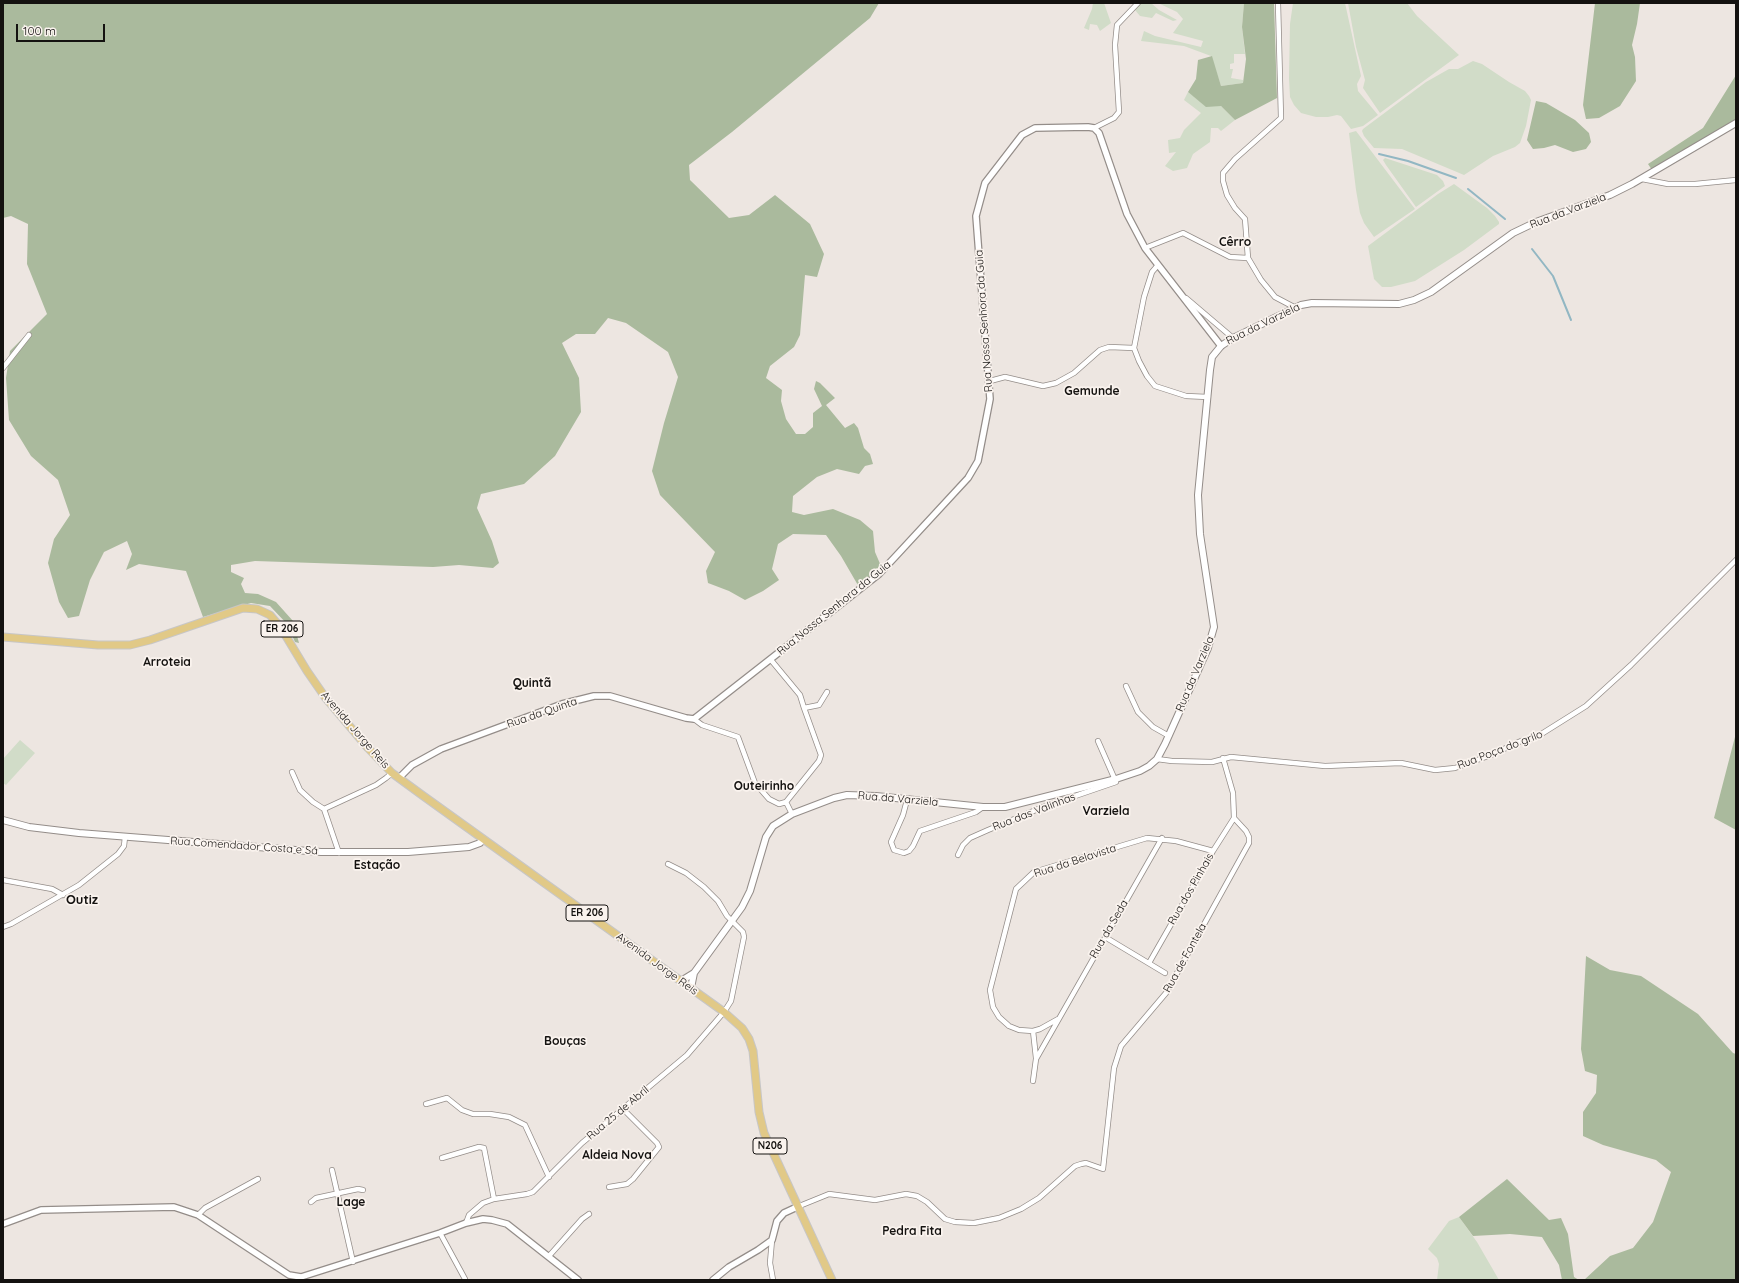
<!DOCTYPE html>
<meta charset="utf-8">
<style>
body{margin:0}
#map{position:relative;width:1739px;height:1283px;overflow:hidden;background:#ede6e1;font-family:Quicksand,sans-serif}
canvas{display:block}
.frame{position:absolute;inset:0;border:4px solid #141210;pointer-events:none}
.scale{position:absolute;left:16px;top:24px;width:89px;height:18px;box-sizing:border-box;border:2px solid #141210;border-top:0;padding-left:5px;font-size:12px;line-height:14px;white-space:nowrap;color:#141210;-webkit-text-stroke:3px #faf3ee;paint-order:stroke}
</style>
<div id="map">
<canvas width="1739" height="1283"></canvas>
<div class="frame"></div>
<div class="scale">100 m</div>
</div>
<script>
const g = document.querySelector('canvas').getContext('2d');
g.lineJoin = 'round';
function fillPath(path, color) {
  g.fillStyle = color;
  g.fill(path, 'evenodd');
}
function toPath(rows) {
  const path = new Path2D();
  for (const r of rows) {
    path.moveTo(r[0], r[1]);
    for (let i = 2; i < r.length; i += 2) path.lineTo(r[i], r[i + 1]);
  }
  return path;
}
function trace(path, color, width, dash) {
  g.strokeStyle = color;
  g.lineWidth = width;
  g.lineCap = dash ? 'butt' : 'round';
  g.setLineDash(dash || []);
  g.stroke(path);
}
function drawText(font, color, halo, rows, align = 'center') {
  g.font = font + ' Quicksand,sans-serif';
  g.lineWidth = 3.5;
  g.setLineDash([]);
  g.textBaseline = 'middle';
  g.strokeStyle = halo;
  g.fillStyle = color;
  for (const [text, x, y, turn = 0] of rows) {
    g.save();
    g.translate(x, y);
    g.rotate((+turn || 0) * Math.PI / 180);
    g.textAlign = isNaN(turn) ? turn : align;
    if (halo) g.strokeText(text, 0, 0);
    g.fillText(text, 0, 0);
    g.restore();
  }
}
fillPath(toPath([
 [1093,3,1104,3,1111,23,1100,31,1097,25,1090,24,1089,30,1084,28,1092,9],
 [1151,3,1159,10,1177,20,1173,21,1156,13,1152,18,1140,16,1135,10,1140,4],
 [1158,3,1244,3,1242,27,1245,54,1234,54,1234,63,1230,64,1230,69,1233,69,1231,78,1243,80,1243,83,1221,86,1211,56,1184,46,1141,41,1144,31,1155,36,1201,47,1203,41,1173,33,1183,19,1177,12],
 [1293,3,1345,3,1361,76,1357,84,1358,91,1378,115,1363,126,1351,129,1341,116,1337,115,1328,117,1316,117,1301,113,1294,105,1290,97,1289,78,1290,24],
 [1348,3,1407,3,1417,16,1459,55,1380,113,1363,88,1365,80,1356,47],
 [1473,61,1482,64,1509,82,1525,91,1529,96,1531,100,1526,126,1520,143,1515,147,1493,156,1464,175,1402,149,1374,148,1364,136,1362,131,1363,129,1426,82,1449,69,1458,69],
 [1188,92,1206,106,1221,106,1235,120,1221,131,1218,128,1211,128,1210,142,1193,154,1187,168,1173,171,1165,166,1176,152,1169,153,1168,140,1180,138,1184,130,1201,113,1184,100],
 [1356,131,1415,209,1374,237,1364,223,1360,213,1356,190,1349,133],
 [1385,158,1437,175,1443,181,1445,186,1416,207,1386,165,1383,160],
 [1454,184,1487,208,1495,216,1499,222,1499,224,1464,250,1415,281,1391,287,1382,287,1374,279,1368,246,1438,194],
 [20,740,35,753,6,785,3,783,3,759],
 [1459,1217,1477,1242,1499,1280,1437,1280,1439,1264,1437,1258,1428,1249,1449,1221]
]), '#d1dcc8');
fillPath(toPath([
 [3,3,879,3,870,18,732,132,689,165,690,180,729,218,749,215,775,195,810,224,824,254,817,277,805,275,800,335,794,347,770,366,766,378,782,390,781,401,786,419,796,434,805,434,813,427,813,413,822,406,814,389,816,381,820,383,835,398,826,405,845,428,854,423,858,428,864,448,870,454,873,464,865,466,859,474,837,469,817,477,793,496,792,512,804,515,833,509,860,520,873,531,875,552,881,566,859,587,841,556,826,535,793,534,778,544,772,569,779,580,763,591,745,600,729,591,708,583,706,571,715,552,660,495,652,471,664,423,678,377,668,352,626,323,608,318,595,334,576,334,562,343,579,378,581,412,555,456,524,484,481,494,477,508,492,541,499,563,493,568,459,565,433,567,255,561,231,565,231,572,244,578,241,584,245,593,258,594,276,602,293,621,299,643,295,642,287,624,270,606,251,603,203,617,186,571,139,564,126,570,132,554,127,541,104,552,90,580,79,616,68,618,59,602,48,563,54,539,70,515,58,480,31,456,9,420,6,378,10,351,47,314,27,264,28,224,11,216,3,218],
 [1244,3,1274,3,1277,98,1235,120,1221,106,1206,107,1188,92,1196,79,1198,60,1212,56,1221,86,1243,83,1246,59,1242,27],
 [1595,3,1640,3,1637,24,1632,45,1635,57,1636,81,1620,106,1599,118,1586,119,1583,105],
 [1736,75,1736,119,1652,170,1648,164,1703,128],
 [1536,101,1546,103,1575,120,1589,133,1591,142,1586,149,1573,152,1555,145,1544,148,1533,149,1527,140],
 [1736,733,1736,830,1714,818],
 [1586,956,1610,970,1641,976,1698,1014,1733,1053,1736,1054,1736,1280,1584,1280,1610,1256,1633,1248,1653,1222,1671,1172,1656,1160,1603,1145,1583,1136,1583,1112,1596,1093,1597,1075,1585,1071,1581,1049],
 [1507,1179,1549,1220,1561,1218,1568,1234,1574,1277,1579,1280,1562,1280,1559,1265,1542,1237,1510,1234,1473,1236,1459,1217]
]), '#aaba9d');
trace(toPath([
 [1379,154,1408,161,1456,178],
 [1468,189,1505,219],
 [1532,249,1553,276,1571,320]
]), '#92b7c3', 2);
const minor = toPath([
 [1278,3,1281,118,1235,159,1223,173,1223,181,1227,195,1235,208,1245,219,1248,258,1261,280,1275,297,1294,307],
 [1094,128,1114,118,1119,112,1115,45,1117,25,1138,3],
 [1642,179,1668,184,1695,184,1736,180],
 [1145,248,1183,233,1230,257,1248,258],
 [1158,265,1152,272,1144,297,1134,348,1139,361,1147,376,1155,386,1186,396,1208,397],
 [1184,298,1186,298,1233,338],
 [3,368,29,335],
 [990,381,1005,377,1043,386,1056,383,1074,373,1100,350,1109,347,1134,348],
 [771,660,800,695,804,708,819,705,827,692],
 [1126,686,1138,712,1153,727,1169,736],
 [694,719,702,725,738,737,755,783,769,799,779,804,786,802,792,814],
 [1157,759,1172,761,1212,762,1231,757,1325,766,1401,763,1435,770,1455,768,1491,755,1521,741,1535,738,1586,706,1631,665,1736,560],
 [292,772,300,790,313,802,324,809],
 [907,800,903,815,891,842,894,850,904,853,909,851,913,846,920,831,976,812,983,807],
 [786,802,819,761,821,755,804,708],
 [339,853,324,809,376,785,386,778,392,773],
 [958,855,963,845,970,838,988,830,1043,807,1116,782,1098,741],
 [3,880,52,889,63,895],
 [3,927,11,924,79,885,118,854,124,846,125,837],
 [1105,937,1165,973],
 [1149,963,1213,851,1234,818],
 [1058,1019,1040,1029,1033,1031,1019,1030,1009,1026,999,1017,993,1007,990,990,1016,889,1034,872,1147,838,1176,841,1213,851],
 [1033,1031,1036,1058],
 [1033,1081,1036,1059,1162,838],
 [426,1104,447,1098,462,1110,473,1114,490,1114,509,1117,525,1125,549,1177],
 [442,1158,479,1147,484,1148,494,1199],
 [332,1170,353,1262],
 [609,1187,627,1184,633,1179,659,1147,657,1143,622,1108],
 [311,1202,316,1198,358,1189,363,1190],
 [797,1207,829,1194,875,1200,906,1194,917,1196,927,1202,945,1219,955,1222,974,1223,999,1218,1021,1209,1039,1198,1075,1166,1081,1164,1086,1163,1103,1169,1114,1068,1121,1046,1166,993,1249,843,1249,837,1246,831,1234,818,1233,793,1223,758],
 [198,1215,205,1208,258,1179],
 [466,1223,469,1215,483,1203,494,1199,527,1194,533,1192,582,1143,687,1055,724,1012,731,1001,744,937,743,932,727,916,718,901,704,887,686,873,668,864],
 [440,1233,465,1279],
 [772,1240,770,1263,773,1280],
 [549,1256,582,1219,589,1214]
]);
const tertiary = toPath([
 [399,778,412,765,441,749,562,704,594,696,610,696,686,718,694,719,879,574,895,557,968,478,978,461,990,399,976,216,985,183,1022,135,1035,128,1088,127,1094,128,1099,133,1127,214,1145,248,1221,346],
 [3,1224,41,1210,174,1207,198,1215,289,1275,301,1277,440,1233,466,1223,483,1219,492,1220,507,1224,578,1280],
 [713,1280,729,1267,758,1250,772,1240,777,1221,784,1213,797,1207]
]);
const secondary = toPath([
 [3,820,29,827,79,833,321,852,408,852,469,847,480,843,483,839],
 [681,981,694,973,742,907,750,891,766,837,773,826,792,814,834,798,847,795,876,796,983,807,1005,807,1116,779,1140,771,1149,766,1157,759,1165,744,1208,648,1214,627,1200,534,1198,495,1210,370,1212,357,1221,346,1233,338,1301,305,1312,303,1399,304,1414,300,1431,292,1513,233,1536,222,1610,195,1632,184,1736,123],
 [691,988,694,973]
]);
const primary = toPath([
 [3,637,98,645,130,645,150,640,243,608,257,609,270,615,281,628,307,671,325,697,368,748,392,773,422,795,724,1012,742,1028,749,1039,753,1051,759,1112,764,1133,832,1280]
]);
trace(minor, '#948d89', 6);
trace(tertiary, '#948d89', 8);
trace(secondary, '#948d89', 8);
trace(primary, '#c7c6c6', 9);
trace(minor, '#fff', 4.5);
trace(tertiary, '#fff', 5.5);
trace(secondary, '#fff', 6);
trace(primary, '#e1c987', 7);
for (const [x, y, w] of [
 [282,629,42],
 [587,913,42],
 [770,1146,34]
]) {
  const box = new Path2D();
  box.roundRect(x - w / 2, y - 8, w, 16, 3);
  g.fillStyle = '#faf3ee';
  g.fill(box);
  trace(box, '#141210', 1);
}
drawText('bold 10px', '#141210', null, [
 ["ER 206",282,629],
 ["ER 206",587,913],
 ["N206",770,1146]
]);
drawText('11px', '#141210', '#faf3ee', [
 ["Rua da Varziela",1568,211,-21],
 ["Rua Nossa Senhora da Guia",984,321,-94],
 ["Rua da Varziela",1263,324,-26],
 ["Rua Nossa Senhora da Guia",834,608,-39],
 ["Rua da Varziela",1195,674,-67],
 ["Rua da Quinta",542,713,-19],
 ["Avenida Jorge Reis",355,730,49],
 ["Rua Poça do grilo",1500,750,-21],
 ["Rua da Varziela",898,799,5],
 ["Rua das Valinhas",1034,812,-21],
 ["Rua Comendador Costa e Sá",244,846,4],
 ["Rua da Belavista",1075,861,-18],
 ["Rua dos Pinhais",1191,889,-60],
 ["Rua da Seda",1109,929,-60],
 ["Rua de Fontela",1185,958,-61],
 ["Avenida Jorge Reis",657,964,36],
 ["Rua 25 de Abril",618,1113,-40]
]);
drawText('bold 12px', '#141210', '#faf3ee', [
 ["Cêrro",1235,242],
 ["Gemunde",1092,391],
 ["Arroteia",167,662],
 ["Quintã",532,683],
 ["Outeirinho",764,786],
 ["Varziela",1106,811],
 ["Estação",377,865],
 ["Bouças",565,1041],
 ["Aldeia Nova",617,1155],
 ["Lage",351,1202],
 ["Pedra Fita",912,1231]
]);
drawText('bold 13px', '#141210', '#faf3ee', [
 ["Outiz",82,900]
]);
</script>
